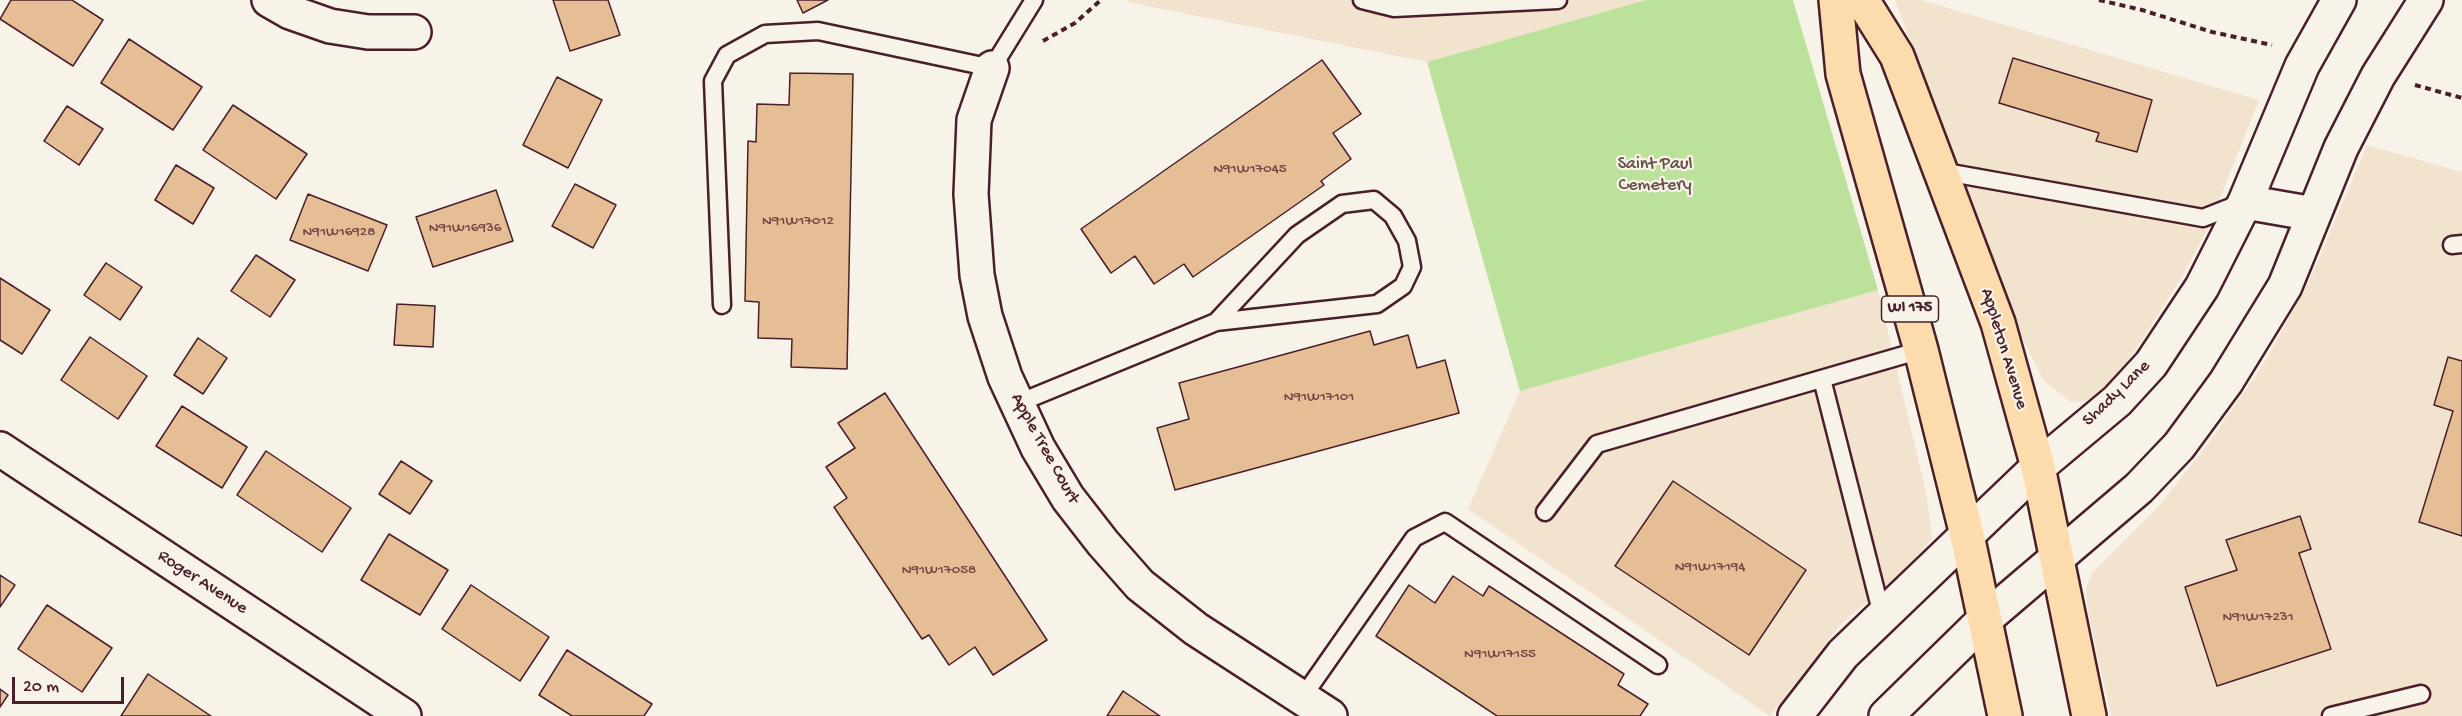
<!DOCTYPE html>
<style>
body{margin:0}
#map{position:relative;width:2462px;height:716px;overflow:hidden;background:#f7f3e8;font-family:"Gochi Hand",sans-serif}
canvas{display:block}
.scale{position:absolute;left:12px;top:677px;width:112px;height:27px;box-sizing:border-box;border:3px solid #4a1f2b;border-top:0;padding-left:8px;font-size:18px;line-height:21px;white-space:nowrap;color:#4a1f2b;-webkit-text-stroke:4px #f7f3e8;paint-order:stroke}
</style>
<div id="map">
<canvas width="2462" height="716"></canvas>
<div class="scale">20 m</div>
</div>
<script>
const g = document.querySelector('canvas').getContext('2d');
g.lineJoin = 'round';
function fillPath(path, color) {
  g.fillStyle = color;
  g.fill(path, 'evenodd');
}
function toPath(rows) {
  const path = new Path2D();
  for (const r of rows) {
    path.moveTo(r[0], r[1]);
    for (let i = 2; i < r.length; i += 2) path.lineTo(r[i], r[i + 1]);
  }
  return path;
}
function trace(path, color, width, dash) {
  g.strokeStyle = color;
  g.lineWidth = width;
  g.lineCap = dash ? 'butt' : 'round';
  g.setLineDash(dash || []);
  g.stroke(path);
}
function drawText(font, color, halo, rows, align = 'center') {
  g.font = font + ' "Gochi Hand",sans-serif';
  g.lineWidth = 4.5;
  g.setLineDash([]);
  g.textBaseline = 'middle';
  g.strokeStyle = halo;
  g.fillStyle = color;
  for (const [text, x, y, turn = 0] of rows) {
    g.save();
    g.translate(x, y);
    g.rotate((+turn || 0) * Math.PI / 180);
    g.textAlign = isNaN(turn) ? turn : align;
    if (halo) g.strokeText(text, 0, 0);
    g.fillText(text, 0, 0);
    g.restore();
  }
}
fillPath(toPath([
 [1128,0,1646,0,1427,62,1127,2],
 [1895,0,1921,0,2259,100,2209,226,2183,275,2145,336,2110,385,2088,401,2071,402,2043,380,2017,327],
 [2367,145,2462,172,2462,716,2111,716,2088,612,2086,588,2093,572,2157,508,2208,444,2263,365,2308,284],
 [1878,290,1926,492,1932,538,1906,569,1842,623,1770,716,1468,509,1520,391]
]), '#f2e3cf');
fillPath(toPath([
 [1646,0,1793,0,1878,290,1520,391,1427,62]
]), '#bce19b');
const building = toPath([
 [11,0,72,0,103,20,73,66,0,19,11,0],
 [553,0,608,0,620,35,570,51,553,0],
 [797,0,828,0,803,13,797,0],
 [129,39,202,87,173,130,101,83,129,39],
 [2013,58,2152,100,2137,152,2096,141,2099,133,1999,103,2013,58],
 [1322,60,1361,114,1333,133,1351,159,1321,181,1324,185,1193,277,1184,264,1154,284,1135,256,1111,273,1081,229,1322,60],
 [790,73,853,74,847,369,791,367,792,339,758,338,759,302,745,301,748,141,756,142,757,104,789,105,790,73],
 [557,77,602,100,568,168,523,145,557,77],
 [233,105,307,154,276,199,203,150,233,105],
 [67,106,103,129,79,165,44,141,67,106],
 [176,165,214,188,193,224,155,200,176,165],
 [575,184,616,205,593,248,552,226,575,184],
 [496,190,513,241,433,267,416,217,496,190],
 [308,194,387,225,368,271,290,240,308,194],
 [256,255,295,280,270,317,231,291,256,255],
 [106,263,142,287,120,320,84,295,106,263],
 [0,278,50,310,22,354,0,340,0,278],
 [397,304,435,306,433,347,394,345,397,304],
 [1370,331,1374,345,1408,335,1417,368,1445,360,1459,413,1175,490,1157,428,1189,419,1179,383,1370,331],
 [90,337,147,376,118,419,61,380,90,337],
 [198,338,227,358,203,394,174,375,198,338],
 [2448,357,2462,361,2462,536,2419,522,2453,411,2434,405,2448,357],
 [885,393,1047,640,993,675,975,647,949,665,929,635,922,639,834,507,847,498,826,467,855,448,838,423,885,393],
 [182,406,247,447,222,488,156,446,182,406],
 [266,451,351,508,322,552,237,495,266,451],
 [401,461,432,481,410,514,379,494,401,461],
 [1673,481,1806,570,1749,655,1615,566,1673,481],
 [2300,516,2311,549,2299,553,2331,649,2217,686,2185,587,2237,570,2226,540,2300,516],
 [389,534,448,570,420,615,361,580,389,534],
 [0,575,15,585,0,607,0,575],
 [1453,576,1483,596,1489,586,1624,674,1618,685,1648,704,1640,716,1497,716,1376,636,1409,585,1435,603,1453,576],
 [471,585,549,637,520,681,442,629,471,585],
 [47,605,112,648,82,692,18,649,47,605],
 [567,650,652,704,644,716,572,716,539,695,567,650],
 [148,674,211,716,121,716,148,674],
 [0,689,8,695,0,707,0,689],
 [1123,691,1160,716,1107,716,1123,691]
]);
fillPath(building, '#e5be96');
trace(building, '#4a1f2b', 1.5);
const lane = toPath([
 [1362,0,1394,8,1558,0],
 [1940,171,2203,218,2241,203],
 [2452,245,2462,244],
 [722,305,713,81,727,55,765,34,818,31,992,68,1034,0],
 [1822,379,1882,615],
 [1016,404,1216,322,1297,235,1342,204,1374,200,1393,216,1407,241,1412,267,1403,286,1377,304,1216,322],
 [1545,512,1597,444,1921,350],
 [1302,698,1414,538,1445,522,1658,665],
 [2331,716,2421,694]
]);
const street = toPath([
 [269,0,290,12,330,26,368,32,414,32],
 [992,68,974,120,971,194,977,275,985,316,1005,377,1038,448,1068,498,1103,543,1140,585,1196,629,1330,716],
 [0,449,404,716],
 [1795,716,1843,654,1967,535],
 [1886,716,1984,620]
]);
const secondary = toPath([
 [2245,202,2314,214],
 [1967,535,2038,467,2117,401,2151,364,2202,287,2245,202,2302,66,2339,0],
 [1984,620,2139,488,2179,446,2226,382,2285,286,2341,148,2378,76,2426,0]
]);
const primary = toPath([
 [1836,0,1843,74,1921,350,1967,535,2005,716],
 [1862,0,1897,56,1998,323,2038,467,2089,716]
]);
trace(lane, '#4a1f2b', 21);
trace(street, '#4a1f2b', 38);
trace(secondary, '#4a1f2b', 38);
trace(primary, '#4a1f2b', 38);
trace(toPath([
 [2099,0,2142,10,2212,32,2272,45],
 [1043,41,1075,23,1101,0],
 [2415,85,2462,98]
]), '#4a1f2b', 4, [6, 4.5]);
trace(lane, '#f7f3e8', 16);
trace(street, '#f7f3e8', 33);
trace(secondary, '#f7f3e8', 33);
trace(primary, '#fcdcac', 33);
drawText('15px', '#714746', null, [
 ["N91W17045",1250,170],
 ["N91W17012",798,222],
 ["N91W16936",465,229],
 ["N91W16928",339,233],
 ["N91W17101",1319,398],
 ["N91W17194",1710,568],
 ["N91W17058",939,571],
 ["N91W17231",2258,618],
 ["N91W17155",1500,655]
]);
for (const [x, y, w] of [
 [1910,309,57]
]) {
  const box = new Path2D();
  box.roundRect(x - w / 2, y - 13, w, 26, 4.5);
  g.fillStyle = '#f7f3e8';
  g.fill(box);
  trace(box, '#4a1f2b', 1.5);
}
drawText('bold 16px', '#4a1f2b', null, [
 ["WI 175",1910,309]
]);
drawText('18px', '#665047', '#f7f3e8', [
 ["Saint Paul",1655,165],
 ["Cemetery",1655,186]
]);
drawText('18px', '#4a1f2b', '#f7f3e8', [
 ["Appleton Avenue",2003,349,73],
 ["Shady Lane",2117,394,-44],
 ["Apple Tree Court",1044,449,61],
 ["Roger Avenue",202,583,33]
]);
</script>
